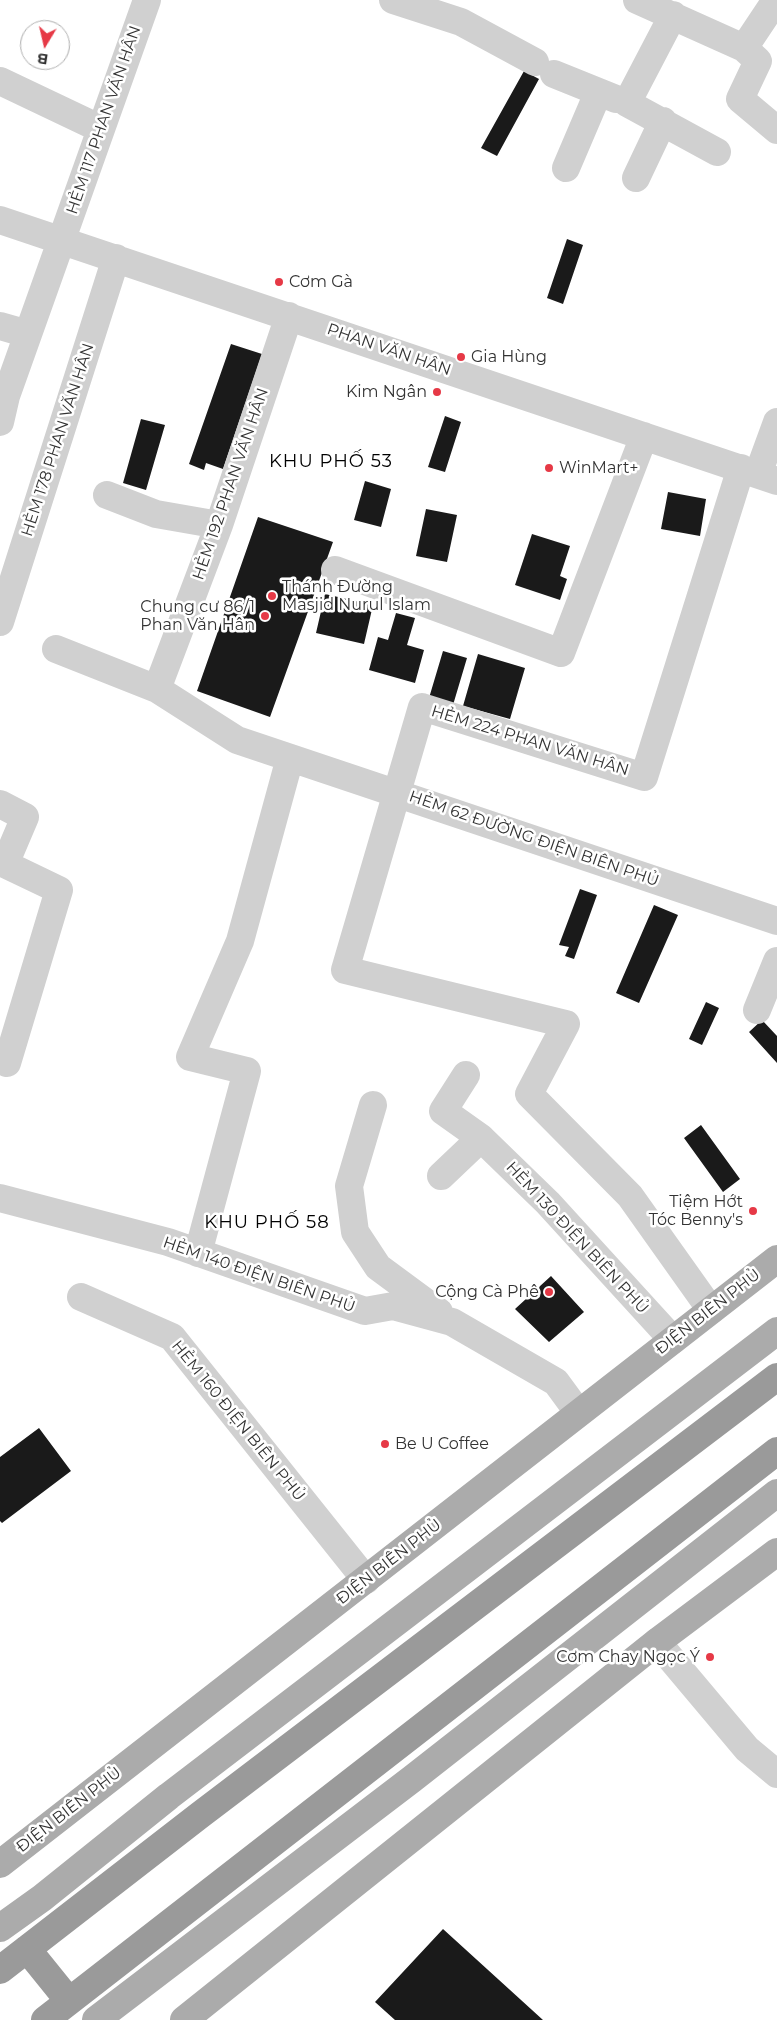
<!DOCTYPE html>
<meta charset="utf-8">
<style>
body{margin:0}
#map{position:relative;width:777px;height:2020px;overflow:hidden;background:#fff;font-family:Montserrat,sans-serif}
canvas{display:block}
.north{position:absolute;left:20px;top:20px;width:50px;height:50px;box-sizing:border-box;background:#fff;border:1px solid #adadad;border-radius:50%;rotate:189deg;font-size:14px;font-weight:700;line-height:20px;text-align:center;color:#333}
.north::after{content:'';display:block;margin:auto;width:18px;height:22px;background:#e63946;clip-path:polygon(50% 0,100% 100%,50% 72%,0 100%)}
</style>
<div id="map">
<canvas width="777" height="2020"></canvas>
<div class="north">B</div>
</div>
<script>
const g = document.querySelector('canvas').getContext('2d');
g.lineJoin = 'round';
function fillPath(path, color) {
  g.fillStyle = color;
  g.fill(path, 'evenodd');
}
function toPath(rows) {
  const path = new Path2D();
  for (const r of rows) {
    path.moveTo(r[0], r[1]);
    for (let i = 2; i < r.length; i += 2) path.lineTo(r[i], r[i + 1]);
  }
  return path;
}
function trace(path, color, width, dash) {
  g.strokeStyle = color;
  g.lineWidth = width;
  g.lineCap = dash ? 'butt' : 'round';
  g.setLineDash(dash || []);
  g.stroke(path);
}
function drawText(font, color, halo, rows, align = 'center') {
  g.font = font + ' Montserrat,sans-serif';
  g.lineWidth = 5;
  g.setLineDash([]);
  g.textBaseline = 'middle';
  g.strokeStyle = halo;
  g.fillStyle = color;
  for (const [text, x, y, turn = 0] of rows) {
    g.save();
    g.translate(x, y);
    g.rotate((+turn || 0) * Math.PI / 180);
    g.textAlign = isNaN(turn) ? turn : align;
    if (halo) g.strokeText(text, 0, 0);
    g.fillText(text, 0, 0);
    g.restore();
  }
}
fillPath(toPath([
 [524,71,539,79,497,156,481,148],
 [567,239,583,245,563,304,547,298],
 [231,344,262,354,223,469,206,463,204,470,189,464],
 [445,416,461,422,445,472,428,467],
 [141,419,165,425,146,490,123,483],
 [365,481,391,489,381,527,354,520],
 [668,492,706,499,700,536,661,529],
 [426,509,457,515,447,562,416,556],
 [258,517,333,542,270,717,197,691],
 [532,534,570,546,560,576,567,579,560,600,515,585],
 [325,594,373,605,364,644,316,633],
 [396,613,415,618,407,645,424,650,415,683,369,670,378,637,388,640],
 [443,651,467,658,453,705,429,698],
 [478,654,525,668,510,719,463,706],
 [580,889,597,895,574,959,565,956,569,947,559,945],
 [654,905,678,915,639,1003,616,993],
 [706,1002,719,1008,702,1045,689,1039],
 [762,1020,777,1036,777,1063,749,1032],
 [701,1125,740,1179,723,1192,684,1138],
 [551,1276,584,1312,549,1342,515,1309],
 [39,1428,71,1471,2,1523,0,1521,0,1457],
 [443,1929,543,2020,395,2020,375,2002]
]), '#1a1a1a');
trace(toPath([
 [393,0,461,22,535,62],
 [637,0,744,48,776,0],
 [673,15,627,103,717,152],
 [744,48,758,61,740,99,777,130],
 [554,74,616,99],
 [0,81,101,129],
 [566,168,598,93],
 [636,178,663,121],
 [0,220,777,481],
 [0,326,28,334],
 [0,422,6,396,147,0],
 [758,474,777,422],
 [107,495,156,514,219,525],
 [335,570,561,653,644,436],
 [0,622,116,258],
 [56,649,157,689,219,525,289,316],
 [157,689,237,740,777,921],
 [0,804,25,817,5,864,59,890,7,1063],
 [757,1010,777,961],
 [466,1075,443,1111,481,1138,548,1203,673,1340],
 [373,1105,349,1186,355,1232,378,1267,439,1312],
 [441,1176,481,1138],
 [0,1198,168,1242,365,1311,393,1306,452,1322,556,1382,578,1412],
 [198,1253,247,1071,190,1057,240,941,290,758],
 [81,1297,172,1337,366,1580],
 [711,1310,630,1196,529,1094,566,1024,345,970,422,707,644,777,741,468],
 [657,1642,747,1749,777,1774]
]), '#d0d0d0', 28);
trace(toPath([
 [0,1864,777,1259],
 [0,1928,42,1898,169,1796,777,1331],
 [96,2020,412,1779,777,1493],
 [184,2020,657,1642,777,1552]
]), '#ababab', 28);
trace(toPath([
 [27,1949,69,2001],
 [0,1970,200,1815,777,1377],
 [45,2020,777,1451]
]), '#9a9a9a', 28);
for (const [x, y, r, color] of [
 [279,282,5,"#e63946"],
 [461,357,5,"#e63946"],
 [437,392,5,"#e63946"],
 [549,468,5,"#e63946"],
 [272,596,5,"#e63946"],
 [265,616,5,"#e63946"],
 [753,1211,5,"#e63946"],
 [549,1292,5,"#e63946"],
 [385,1444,5,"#e63946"],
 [710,1657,5,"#e63946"]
]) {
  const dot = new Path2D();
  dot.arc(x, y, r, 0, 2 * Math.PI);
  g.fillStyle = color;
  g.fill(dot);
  trace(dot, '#fff', 2);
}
drawText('16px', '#333', '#fff', [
 ["HẺM 117 PHAN VĂN HÂN",104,120,-71],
 ["PHAN VĂN HÂN",389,350,19],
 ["HẺM 178 PHAN VĂN HÂN",58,440,-72],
 ["HẺM 192 PHAN VĂN HÂN",231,484,-71],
 ["HẺM 224 PHAN VĂN HÂN",530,741,17],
 ["HẺM 62 ĐƯỜNG ĐIỆN BIÊN PHỦ",534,839,19],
 ["HẺM 130 ĐIỆN BIÊN PHỦ",577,1238,47],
 ["HẺM 140 ĐIỆN BIÊN PHỦ",259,1275,19],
 ["ĐIỆN BIÊN PHỦ",708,1312,-38],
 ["HẺM 160 ĐIỆN BIÊN PHỦ",238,1421,51],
 ["ĐIỆN BIÊN PHỦ",389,1562,-38],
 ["ĐIỆN BIÊN PHỦ",69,1810,-38]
]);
drawText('16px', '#333', '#fff', [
 ["Cơm Gà",289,282],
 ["Gia Hùng",471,357],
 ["Kim Ngân",427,392,"right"],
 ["WinMart+",559,468],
 ["Thánh Đường",282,587],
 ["Masjid Nurul Islam",282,605],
 ["Chung cư 86/1",255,607,"right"],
 ["Phan Văn Hân",255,625,"right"],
 ["Tiệm Hớt",743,1202,"right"],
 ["Tóc Benny's",743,1220,"right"],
 ["Cộng Cà Phê",539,1292,"right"],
 ["Be U Coffee",395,1444],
 ["Cơm Chay Ngọc Ý",700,1657,"right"]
], 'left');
g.letterSpacing = '1px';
drawText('18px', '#000', '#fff', [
 ["KHU PHỐ 53",331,462],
 ["KHU PHỐ 58",267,1223]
]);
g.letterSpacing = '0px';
</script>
